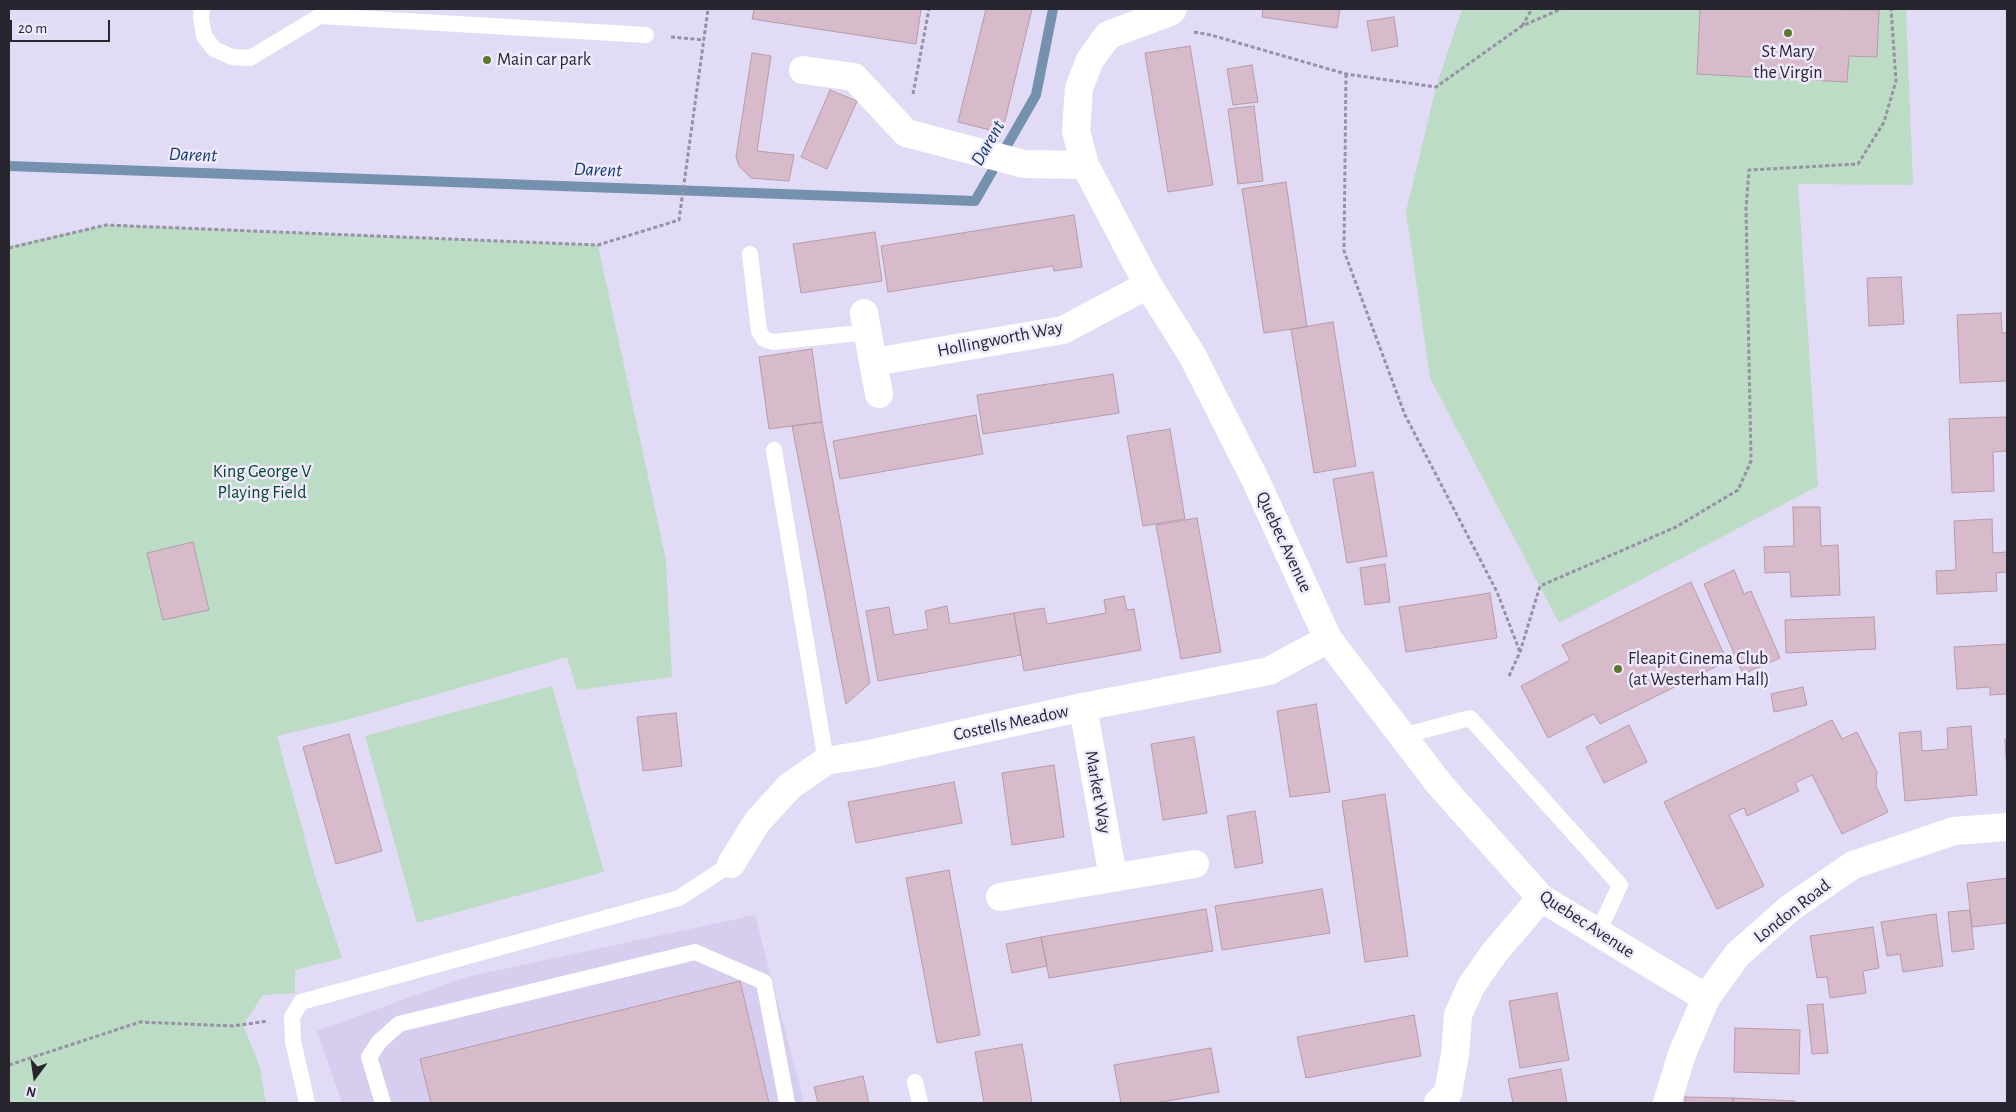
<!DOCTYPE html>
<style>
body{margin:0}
#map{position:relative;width:2016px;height:1112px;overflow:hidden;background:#e2dbf6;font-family:"Alegreya Sans",sans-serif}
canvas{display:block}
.frame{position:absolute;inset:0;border:10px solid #28252f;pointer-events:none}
.north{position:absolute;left:10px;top:1052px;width:50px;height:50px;-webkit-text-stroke:4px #efe9ff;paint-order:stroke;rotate:194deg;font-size:14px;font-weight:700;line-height:20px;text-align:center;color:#28252f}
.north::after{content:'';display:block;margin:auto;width:18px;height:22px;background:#28252f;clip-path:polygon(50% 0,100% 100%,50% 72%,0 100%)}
.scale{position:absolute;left:10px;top:20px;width:100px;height:22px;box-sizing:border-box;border:2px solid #28252f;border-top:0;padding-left:6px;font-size:15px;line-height:18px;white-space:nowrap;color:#28252f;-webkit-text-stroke:4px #efe9ff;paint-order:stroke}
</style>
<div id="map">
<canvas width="2016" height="1112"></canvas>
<div class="frame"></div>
<div class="north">N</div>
<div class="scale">20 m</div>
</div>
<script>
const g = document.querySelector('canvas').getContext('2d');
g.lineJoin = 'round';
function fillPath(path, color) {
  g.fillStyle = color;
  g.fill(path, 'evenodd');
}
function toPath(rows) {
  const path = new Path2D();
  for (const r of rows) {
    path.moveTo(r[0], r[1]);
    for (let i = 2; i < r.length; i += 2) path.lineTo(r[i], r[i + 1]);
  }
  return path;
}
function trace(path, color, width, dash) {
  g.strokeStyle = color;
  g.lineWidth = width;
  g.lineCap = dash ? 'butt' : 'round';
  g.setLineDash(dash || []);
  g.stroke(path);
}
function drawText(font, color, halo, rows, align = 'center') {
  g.font = font + ' "Alegreya Sans",sans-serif';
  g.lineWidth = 5;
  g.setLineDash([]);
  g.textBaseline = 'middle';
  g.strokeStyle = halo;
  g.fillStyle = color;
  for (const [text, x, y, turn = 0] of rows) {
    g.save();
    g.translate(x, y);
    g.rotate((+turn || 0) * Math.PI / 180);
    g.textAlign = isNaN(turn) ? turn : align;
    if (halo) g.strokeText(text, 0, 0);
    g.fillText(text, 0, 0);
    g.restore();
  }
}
fillPath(toPath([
 [755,915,804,1103,342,1103,317,1031,466,977]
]), '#d7cdef');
fillPath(toPath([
 [1462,9,1906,9,1913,185,1798,184,1818,486,1559,623,1430,378,1406,212,1436,87],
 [106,225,598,245,666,560,672,677,577,690,567,657,346,720,277,736,315,876,342,958,295,970,295,993,263,995,243,1025,260,1067,266,1103,9,1103,9,246],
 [552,686,604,872,417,923,365,736]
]), '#bcdcc5');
trace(toPath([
 [9,166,975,201,1036,95,1053,9]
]), '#7491af', 10);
const building = toPath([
 [754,9,921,9,916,44,752,19,754,9],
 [986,9,1032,9,1002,133,958,122,986,9],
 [1263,9,1340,9,1337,28,1262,17,1263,9],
 [1700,9,1879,10,1877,57,1849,56,1847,82,1697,74,1700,9],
 [1394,17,1398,46,1372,51,1367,21,1394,17],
 [1190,46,1213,185,1168,192,1145,53,1190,46],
 [752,53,771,56,757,151,794,155,789,181,751,178,739,166,736,157,752,53],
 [1252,65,1258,102,1233,105,1227,69,1252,65],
 [830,90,857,101,827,169,801,157,830,90],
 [1254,106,1263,181,1238,184,1228,109,1254,106],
 [1286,182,1307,327,1264,333,1242,189,1286,182],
 [1074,215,1082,267,1054,271,1053,266,888,292,881,246,1074,215],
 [875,232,882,281,801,293,793,244,875,232],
 [1901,277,1904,324,1869,326,1867,278,1901,277],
 [2001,313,2002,333,2007,333,2007,381,1960,383,1957,315,2001,313],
 [1333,322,1356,466,1314,473,1291,329,1333,322],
 [812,349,822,422,769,429,759,357,812,349],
 [1113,374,1119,413,983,434,977,395,1113,374],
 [976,415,983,454,840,479,833,441,976,415],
 [2006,417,2007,451,1993,452,1994,491,1952,493,1949,419,2006,417],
 [822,422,870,683,846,704,792,426,822,422],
 [1170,429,1185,519,1143,526,1127,436,1170,429],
 [1373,472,1387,556,1347,563,1333,479,1373,472],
 [1793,507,1820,507,1821,546,1838,545,1840,595,1791,597,1790,572,1765,573,1764,547,1794,546,1793,507],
 [1197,518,1221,652,1181,659,1156,525,1197,518],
 [1992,519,1993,553,2007,552,2007,572,1996,573,1997,591,1937,594,1936,571,1956,570,1954,521,1992,519],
 [193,542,209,610,163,620,147,553,193,542],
 [1385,564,1390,602,1365,605,1360,568,1385,564],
 [1734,570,1744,594,1751,591,1780,658,1743,674,1704,584,1734,570],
 [1691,582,1727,661,1600,724,1594,714,1548,738,1521,686,1570,660,1562,645,1691,582],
 [1490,593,1497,638,1406,652,1399,607,1490,593],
 [1124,596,1127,610,1134,609,1141,650,1024,671,1014,613,1044,608,1047,624,1106,613,1104,600,1124,596],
 [947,606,950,624,1014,613,1021,655,878,681,866,611,889,607,894,635,928,629,925,611,947,606],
 [1874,617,1876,649,1786,653,1785,620,1874,617],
 [2007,644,2007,694,1990,695,1990,687,1957,689,1954,647,2007,644],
 [1803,687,1807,705,1774,712,1771,694,1803,687],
 [1316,704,1330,792,1290,797,1277,711,1316,704],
 [676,713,682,766,643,771,637,717,676,713],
 [1832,720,1842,739,1857,732,1877,772,1876,786,1888,812,1842,834,1812,775,1795,783,1799,791,1747,816,1744,808,1729,815,1764,886,1717,909,1664,802,1832,720],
 [1629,725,1647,762,1604,783,1586,747,1629,725],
 [1971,726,1977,795,1905,801,1899,733,1921,731,1922,751,1948,749,1947,728,1971,726],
 [349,734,382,851,336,864,303,747,349,734],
 [1194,737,1207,813,1163,820,1151,744,1194,737],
 [2005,740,2007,740,2007,775,2005,740],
 [1054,765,1064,837,1012,845,1002,773,1054,765],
 [954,782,962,823,856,843,848,802,954,782],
 [1385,794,1408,956,1365,962,1342,801,1385,794],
 [1255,811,1263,863,1235,868,1227,816,1255,811],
 [949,870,980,1035,937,1043,906,878,949,870],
 [2007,878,2007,923,1972,927,1967,883,2007,878],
 [1322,889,1330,933,1222,950,1215,906,1322,889],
 [1206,909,1213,951,1049,978,1041,937,1206,909],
 [1970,910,1974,949,1952,952,1948,912,1970,910],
 [1936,914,1943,966,1903,972,1900,954,1887,956,1881,922,1936,914],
 [1873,927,1879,968,1863,971,1866,993,1830,998,1827,977,1817,978,1810,936,1873,927],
 [1041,937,1047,966,1012,973,1006,944,1041,937],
 [740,981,769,1103,431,1103,420,1059,740,981],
 [1557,993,1569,1060,1520,1068,1509,1001,1557,993],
 [1823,1004,1828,1053,1812,1054,1807,1005,1823,1004],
 [1414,1015,1421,1056,1306,1078,1297,1037,1414,1015],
 [1735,1028,1800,1030,1799,1074,1734,1072,1735,1028],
 [1022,1044,1032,1103,984,1103,975,1052,1022,1044],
 [1211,1048,1219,1092,1156,1103,1121,1103,1114,1065,1211,1048],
 [1561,1069,1567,1103,1513,1103,1508,1079,1561,1069],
 [863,1076,869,1103,818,1103,814,1087,863,1076],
 [1685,1097,1733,1098,1733,1103,1685,1103,1685,1097],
 [1733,1098,1795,1101,1795,1103,1733,1103,1733,1098]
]);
fillPath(building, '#d8bbca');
trace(building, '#b69ba9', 1);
trace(toPath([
 [1522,26,1532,9],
 [1194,32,1211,35,1346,74,1436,87,1522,26,1561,9],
 [671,37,704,40],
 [1346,74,1344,251,1405,415,1497,592,1520,652],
 [913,94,929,9],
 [9,248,106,225,598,245,679,220,708,9],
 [1509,676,1520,652,1540,586,1676,527,1738,490,1751,461,1746,209,1749,170,1858,164,1884,122,1896,81,1891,9],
 [9,1065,140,1022,233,1026,268,1021]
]), '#9691a5', 3, [4, 2.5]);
trace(toPath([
 [202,9,201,18,204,36,214,49,232,57,250,58,320,16,646,35],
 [750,254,759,331,764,339,773,342,868,332],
 [774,450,826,761],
 [1402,736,1470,718,1620,885,1598,933],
 [915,1082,920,1103],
 [307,1103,293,1041,292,1017,301,1002,679,898,731,864],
 [383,1103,369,1057,379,1042,399,1024,695,952,764,982,787,1103]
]), '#fff', 16);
trace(toPath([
 [1173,9,1170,12,1108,35,1090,60,1079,88,1076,131,1085,165,1148,285,1192,355,1256,481,1328,639,1440,785,1541,898,1706,998],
 [803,70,854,77,906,133,1024,164,1085,165],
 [864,313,879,394],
 [874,362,1063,330,1148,285],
 [1083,707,1113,877],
 [731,864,757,822,790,786,826,761,869,754,1083,707,1269,671,1328,639],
 [1000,897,1195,864],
 [1438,1103,1448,1093,1455,1055,1458,1015,1471,986,1494,953,1541,898]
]), '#fff', 28);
trace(toPath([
 [1667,1103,1682,1054,1706,998,1737,955,1790,908,1853,865,1954,831,2007,827]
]), '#fff', 28);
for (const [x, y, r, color] of [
 [1788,33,5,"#5d782c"],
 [487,60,5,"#5d782c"],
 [1618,669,5,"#5d782c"]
]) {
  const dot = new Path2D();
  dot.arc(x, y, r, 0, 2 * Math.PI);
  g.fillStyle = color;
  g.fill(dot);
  trace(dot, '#efe9ff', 2);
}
drawText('18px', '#28252f', '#efe9ff', [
 ["St Mary",1788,52,"center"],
 ["the Virgin",1788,73,"center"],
 ["Main car park",497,60],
 ["Fleapit Cinema Club",1628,659],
 ["(at Westerham Hall)",1628,680]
], 'left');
drawText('18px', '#28252f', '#efe9ff', [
 ["Hollingworth Way",1000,339,-11],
 ["Quebec Avenue",1284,542,65],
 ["Costells Meadow",1011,723,-12],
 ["Market Way",1098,792,80],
 ["London Road",1792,911,-38],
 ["Quebec Avenue",1587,924,33]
]);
drawText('18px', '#044725', '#efe9ff', [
 ["King George V",262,472],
 ["Playing Field",262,493]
]);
drawText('italic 19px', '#113d66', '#efe9ff', [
 ["Darent",988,143,-60],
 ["Darent",193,155,2],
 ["Darent",598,170,2]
]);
</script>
